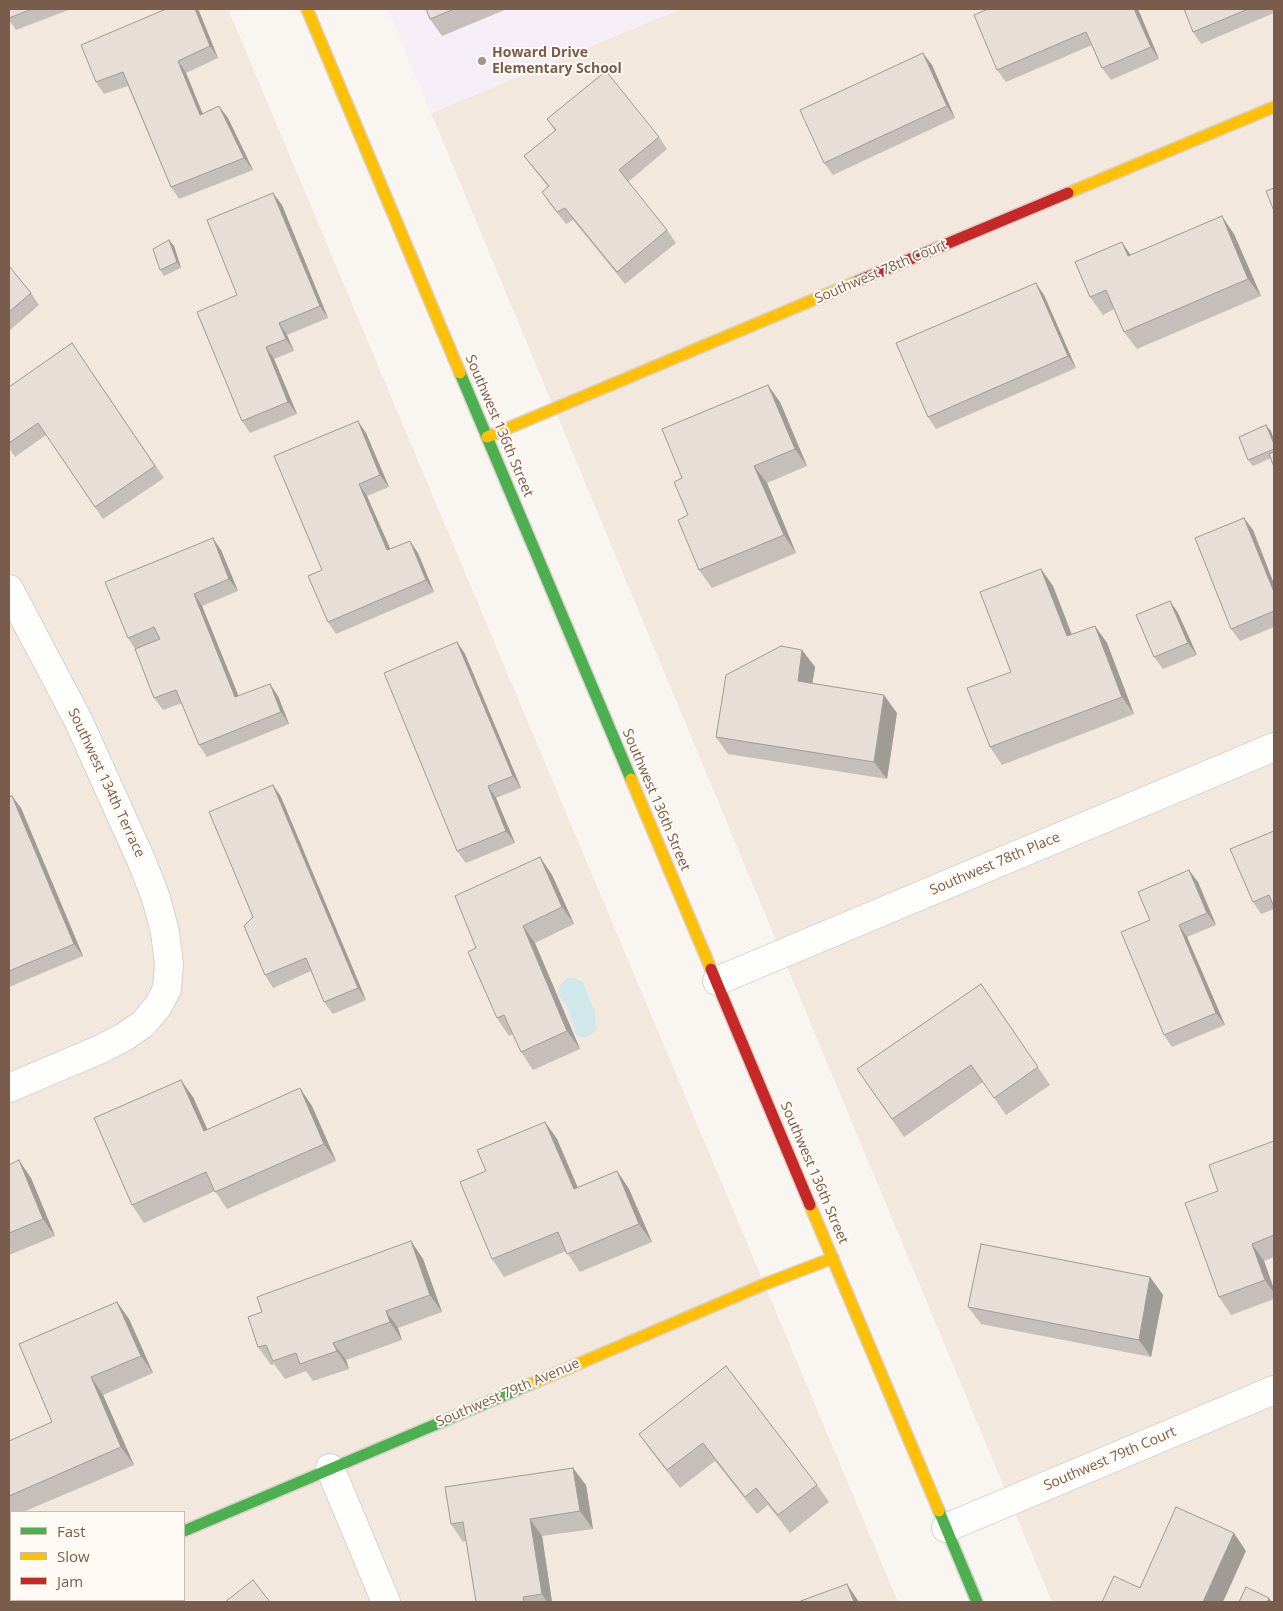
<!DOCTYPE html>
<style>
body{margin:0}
#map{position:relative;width:1283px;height:1611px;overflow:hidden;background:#f9f5f0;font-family:"Open Sans",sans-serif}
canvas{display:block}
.frame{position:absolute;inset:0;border:10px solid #7a5c4d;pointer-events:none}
.legend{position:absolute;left:10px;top:1511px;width:175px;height:90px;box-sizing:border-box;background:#fffaf3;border:1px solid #cabbb1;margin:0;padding:6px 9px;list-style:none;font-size:15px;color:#7a5c4d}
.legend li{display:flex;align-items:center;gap:10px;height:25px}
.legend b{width:25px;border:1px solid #cabbb1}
</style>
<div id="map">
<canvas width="1283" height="1611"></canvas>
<div class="frame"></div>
<ul class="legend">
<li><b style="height:6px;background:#4caf50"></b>Fast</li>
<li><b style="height:6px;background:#ffc107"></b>Slow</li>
<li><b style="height:6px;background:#c62828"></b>Jam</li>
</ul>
</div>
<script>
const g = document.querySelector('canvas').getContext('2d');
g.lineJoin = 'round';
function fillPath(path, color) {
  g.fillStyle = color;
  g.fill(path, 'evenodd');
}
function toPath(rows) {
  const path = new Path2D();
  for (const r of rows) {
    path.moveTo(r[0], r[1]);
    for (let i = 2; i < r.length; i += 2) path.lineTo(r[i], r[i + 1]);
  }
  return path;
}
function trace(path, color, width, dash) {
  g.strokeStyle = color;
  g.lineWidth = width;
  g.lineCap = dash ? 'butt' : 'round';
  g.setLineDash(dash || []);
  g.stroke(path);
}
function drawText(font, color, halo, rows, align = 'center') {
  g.font = font + ' "Open Sans",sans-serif';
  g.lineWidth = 4;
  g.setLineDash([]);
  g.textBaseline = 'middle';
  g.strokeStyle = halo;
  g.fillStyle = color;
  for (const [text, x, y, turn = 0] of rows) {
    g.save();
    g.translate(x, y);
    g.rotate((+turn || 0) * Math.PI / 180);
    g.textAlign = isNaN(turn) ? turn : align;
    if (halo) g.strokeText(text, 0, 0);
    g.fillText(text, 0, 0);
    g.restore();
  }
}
fillPath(toPath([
 [9,9,228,9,898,1602,9,1602],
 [11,1512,184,1512,184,1600,11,1600],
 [680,9,1274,9,1274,1602,1052,1602,431,113]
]), '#f2e8de');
fillPath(toPath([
 [387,9,680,9,431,113]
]), '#f6eef6');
fillPath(toPath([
 [568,978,575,978,583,982,595,1012,596,1030,593,1034,585,1038,576,1035,567,1006,558,994,559,986]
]), '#d0e8ea');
const street = toPath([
 [9,589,78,720,142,862,156,898,165,932,169,964,167,989,158,1006,143,1024,124,1037,101,1049,9,1088],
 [717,981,1274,747],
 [330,1468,386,1602],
 [946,1528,1274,1390],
 [17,1602,23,1600]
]);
const fast = toPath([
 [460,373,631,779],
 [939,1511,977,1602],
 [184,1531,531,1384]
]);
const slow = toPath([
 [307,9,460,373],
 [1068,193,1274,107],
 [487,437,858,281],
 [631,779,711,969],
 [810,1205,939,1511],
 [531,1384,765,1284,833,1258]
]);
const jam = toPath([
 [858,281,1068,193],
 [711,969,810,1205]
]);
trace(street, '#d7d1cb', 30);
trace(fast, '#d9d2cb', 14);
trace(slow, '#d9d2cb', 14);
trace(jam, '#d9d2cb', 14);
trace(street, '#fefefd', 28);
trace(fast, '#4caf50', 11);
trace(slow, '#ffc107', 11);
trace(jam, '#c62828', 11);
fillPath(toPath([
 [9,9,71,9,16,30,9,20],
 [426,9,507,9,442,36,430,19],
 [1138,9,1159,59,1111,80,1102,68,1092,45,1006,82,997,70],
 [1184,9,1274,9,1274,13,1201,44,1193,32],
 [199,11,218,58,186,73,203,114,228,118,253,170,179,199,171,187,128,86,104,94,96,82],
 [932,65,955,118,833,175,824,163],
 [547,119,659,137,667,149,628,182,667,230,676,243,625,284,573,220,566,224,550,204,542,192,548,187,533,168,524,156,555,131],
 [282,205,328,318,287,335,294,351,274,359,297,414,250,433,242,421,237,295],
 [1234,234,1261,296,1137,349,1124,332,1114,309,1103,315,1090,297,1131,255],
 [169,240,174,246,181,268,164,276,160,270],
 [9,266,31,293,39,305,9,331],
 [1044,295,1076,368,936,429,928,417],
 [72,343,164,478,103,519,46,435,15,457,9,448,9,387],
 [780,402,807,466,767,483,796,553,712,588,699,570,682,478],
 [1271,431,1274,440,1274,467,1271,458,1253,466,1248,460],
 [366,433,389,487,367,496,390,549,418,553,434,592,336,634,328,622,322,570],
 [1244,518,1253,530,1274,584,1274,627,1240,641,1231,629],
 [221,550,238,591,202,606,238,696,278,696,289,724,207,757,199,745,182,703,163,710,154,698,135,649,128,638],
 [1041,569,1053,586,1072,634,1095,626,1107,643,1134,714,1002,765,990,747,1011,672],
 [1170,601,1178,613,1197,655,1163,669,1154,657],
 [457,642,465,654,521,788,496,798,515,843,466,863,457,851],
 [802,650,815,667,812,684,897,713,887,779,728,754,716,737],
 [273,785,281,797,366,1000,333,1014,324,1002,311,971,273,988,265,975,253,917],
 [9,797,21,808,83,956,9,987],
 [1274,831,1274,909,1261,914,1253,902],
 [540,857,552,875,574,924,535,943,580,1049,533,1070,521,1052,513,1034,509,1036,497,1018,476,948],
 [1198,882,1216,925,1187,937,1225,1025,1172,1047,1164,1035,1150,920],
 [981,984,1050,1085,1006,1115,983,1082,904,1137,857,1069],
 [193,1097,207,1129,312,1106,336,1161,227,1209,215,1191,144,1223,132,1205],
 [545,1122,557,1139,578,1188,617,1171,629,1189,652,1242,580,1272,566,1251,504,1277,492,1259],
 [1274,1141,1274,1257,1264,1261,1274,1289,1274,1299,1231,1315,1219,1297,1218,1191],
 [9,1165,31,1178,55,1236,9,1255],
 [411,1241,423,1259,442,1312,398,1328,402,1340,346,1360,349,1369,313,1381,306,1371,285,1379,274,1364,271,1365,258,1347,262,1312],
 [1150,1277,1163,1295,1151,1357,981,1324,968,1307],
 [117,1302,129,1319,153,1373,103,1395,134,1465,23,1512,11,1512,11,1517,9,1519,9,1441,52,1422],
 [726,1366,817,1485,829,1502,790,1533,768,1505,757,1514,715,1461,680,1488,651,1451,639,1434],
 [586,1485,593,1529,542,1536,552,1602,476,1602,466,1541,463,1542,451,1524]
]), '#c6bfb9');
fillPath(toPath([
 [195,9,198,9,199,11,218,58,210,46],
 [1134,9,1138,9,1159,59,1151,47],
 [923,53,932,65,955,118,947,106],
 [178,61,186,73,208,127,200,115],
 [219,106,228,118,253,170,244,158],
 [273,193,282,205,328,318,320,306],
 [1222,216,1234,234,1261,296,1248,279],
 [169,240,174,246,181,268,177,262],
 [1122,242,1134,260,1128,256],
 [1036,283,1044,295,1076,368,1068,356],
 [279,323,287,335,294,351,286,339],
 [266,347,274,359,297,414,288,402],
 [768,385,780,402,807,466,795,449],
 [358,421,366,433,389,487,380,475],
 [1266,425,1271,431,1274,440,1274,444],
 [754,466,767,483,796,553,784,535],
 [359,484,367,496,396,562,387,550],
 [1244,518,1253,530,1274,584,1274,592],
 [213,538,221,550,238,591,229,579],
 [410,541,418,553,434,592,426,580],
 [1041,569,1053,586,1079,654,1067,636],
 [194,594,202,606,244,709,235,697],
 [1170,601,1178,613,1197,655,1188,643],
 [1095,626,1107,643,1134,714,1122,697],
 [457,642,465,654,521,788,513,776],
 [802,650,815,667,810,699,798,681],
 [270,684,278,696,289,724,281,712],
 [884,695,897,713,887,779,874,762],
 [273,785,281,797,366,1000,358,988],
 [488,786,496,798,515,843,506,831],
 [12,796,21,808,83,956,74,944],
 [540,857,552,875,574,924,562,907],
 [1189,870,1198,882,1216,925,1207,913],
 [1179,925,1187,937,1225,1025,1216,1013],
 [523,926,535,943,580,1049,567,1031],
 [181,1080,193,1097,216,1149,204,1131],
 [300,1088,312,1106,336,1161,324,1144],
 [545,1122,557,1139,586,1207,574,1189],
 [19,1160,31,1178,55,1236,43,1219],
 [617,1171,629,1189,652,1242,639,1224],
 [411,1241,423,1259,442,1312,430,1295],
 [1252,1244,1264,1261,1274,1289,1274,1293,1265,1280],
 [1150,1277,1163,1295,1151,1357,1139,1340],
 [117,1302,129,1319,153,1373,141,1356],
 [386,1311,398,1328,402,1340,390,1322],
 [333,1343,346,1360,349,1369,337,1351],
 [91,1377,103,1395,134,1465,121,1447],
 [573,1468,586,1485,593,1529,580,1511],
 [530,1519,542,1536,552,1602,547,1602,542,1594],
 [1234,1533,1246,1551,1223,1602,1203,1602],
 [847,1584,859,1602,854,1602],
 [1269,1598,1272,1602,1267,1602]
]), '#a19b96');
const building = toPath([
 [9,9,32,9,9,18,9,9],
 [166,9,195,9,210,46,178,61,200,115,219,106,244,158,171,187,123,72,96,82,81,45,166,9],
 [426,9,454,9,430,19,426,9],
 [988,9,1134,9,1151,47,1102,68,1086,32,997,70,974,15,988,9],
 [1184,9,1248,9,1193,32,1184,9],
 [923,53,947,106,824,163,800,110,923,53],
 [606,71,659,137,619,170,667,230,617,272,565,208,557,212,542,192,549,186,524,156,556,130,547,119,606,71],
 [1274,188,1274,211,1266,191,1274,188],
 [273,193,320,306,279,323,286,339,266,347,288,402,242,421,197,312,237,295,207,220,273,193],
 [1222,216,1248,279,1124,332,1106,290,1090,297,1075,262,1122,242,1128,256,1222,216],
 [169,240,177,262,160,270,153,249,169,240],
 [9,266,31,293,9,312,9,266],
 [1036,283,1068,356,928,417,896,343,1036,283],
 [72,343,155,466,95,507,38,423,9,443,9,387,72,343],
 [768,385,795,449,754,466,784,535,699,570,678,520,688,515,674,482,682,478,662,429,768,385],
 [358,421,380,475,359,484,387,550,410,541,426,580,328,622,308,576,322,570,274,456,358,421],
 [1266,425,1274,444,1274,449,1248,460,1239,437,1266,425],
 [1274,452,1274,467,1269,454,1274,452],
 [1244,518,1274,592,1274,611,1231,629,1195,538,1244,518],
 [213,538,229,579,194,594,235,697,270,684,281,712,199,745,176,690,154,698,135,649,160,639,154,627,128,638,105,582,213,538],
 [1041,569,1067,636,1095,626,1122,697,990,747,967,688,1011,672,980,592,1041,569],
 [1170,601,1188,643,1154,657,1136,615,1170,601],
 [457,642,513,776,488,786,506,831,457,851,384,673,457,642],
 [781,646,802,650,798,681,884,695,874,762,716,737,726,675,781,646],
 [273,785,358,988,324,1002,306,958,265,975,244,926,253,917,209,812,273,785],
 [12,796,74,944,9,971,9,797,12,796],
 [1274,831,1274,907,1269,895,1253,902,1230,849,1274,831],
 [540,857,562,907,523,926,567,1031,521,1052,504,1015,497,1018,468,952,476,948,455,896,540,857],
 [1189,870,1207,913,1179,925,1216,1013,1164,1035,1121,932,1150,920,1138,892,1189,870],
 [981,984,1038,1067,994,1098,971,1065,892,1119,857,1069,981,984],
 [181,1080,204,1131,300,1088,324,1144,215,1192,206,1172,132,1205,94,1118,181,1080],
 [545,1122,574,1189,617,1171,639,1224,567,1254,558,1232,492,1259,460,1182,486,1171,477,1150,545,1122],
 [1274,1141,1274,1236,1274,1235,1252,1244,1265,1280,1219,1297,1185,1203,1218,1191,1209,1165,1274,1141],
 [19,1160,43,1219,9,1233,9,1165,19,1160],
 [411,1241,430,1295,386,1311,390,1322,333,1343,337,1351,300,1364,296,1353,273,1361,266,1345,258,1347,248,1317,262,1312,257,1297,411,1241],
 [981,1244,1150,1277,1139,1340,968,1307,981,1244],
 [117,1302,141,1356,91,1377,121,1447,9,1496,9,1441,52,1422,19,1344,117,1302],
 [726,1366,817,1485,778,1515,756,1488,745,1497,703,1443,667,1470,639,1434,726,1366],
 [573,1468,580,1511,530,1519,542,1594,523,1597,524,1602,476,1602,463,1522,451,1524,445,1487,573,1468],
 [1176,1507,1234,1533,1203,1602,1102,1602,1114,1576,1140,1588,1176,1507],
 [253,1580,270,1602,225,1602,253,1580],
 [847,1584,854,1602,798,1602,847,1584],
 [1246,1587,1269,1598,1267,1602,1239,1602,1246,1587]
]);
fillPath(building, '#e6ded7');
trace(building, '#a19b96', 1);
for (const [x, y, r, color] of [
 [482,61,5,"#a69286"]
]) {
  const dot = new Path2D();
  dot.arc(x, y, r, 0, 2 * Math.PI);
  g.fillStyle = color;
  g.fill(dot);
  trace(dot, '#fffaf3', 2);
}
drawText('bold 14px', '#7a5c4d', '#fffaf3', [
 ["Howard Drive",492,53],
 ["Elementary School",492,69]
], 'left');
drawText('14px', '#7a5c4d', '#fffaf3', [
 ["Southwest 78th Court",881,272,-23],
 ["Southwest 136th Street",499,426,67],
 ["Southwest 134th Terrace",106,783,65],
 ["Southwest 136th Street",656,800,67],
 ["Southwest 78th Place",995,864,-23],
 ["Southwest 136th Street",814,1173,67],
 ["Southwest 79th Avenue",508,1393,-23],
 ["Southwest 79th Court",1110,1459,-23]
]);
</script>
